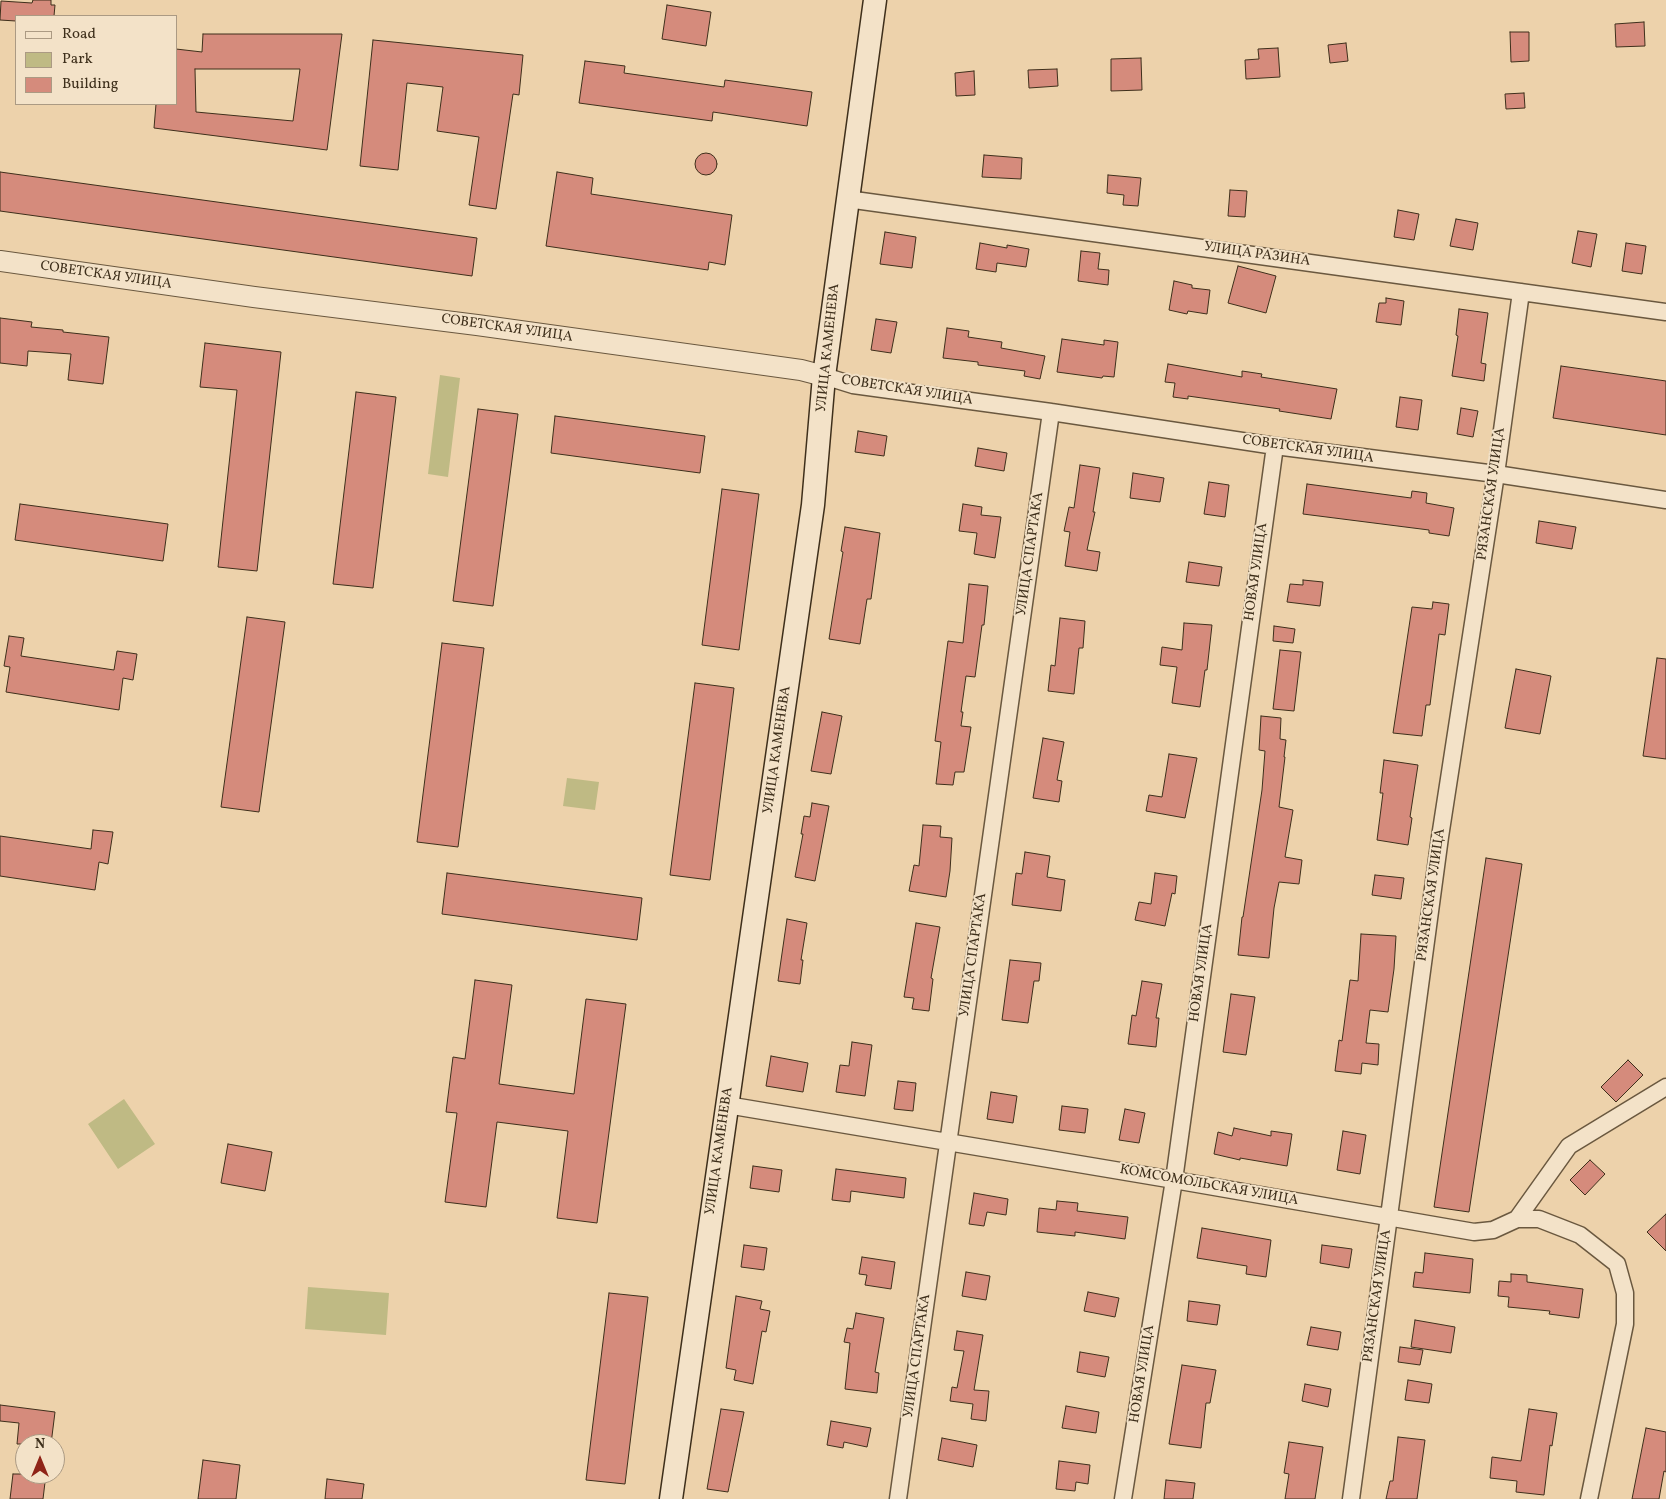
<!DOCTYPE html>
<meta charset="utf-8">
<style>
body{margin:0}
#map{position:relative;width:1666px;height:1499px;overflow:hidden;background:#edd2ab;font-family:Vollkorn,serif}
canvas{display:block}
.legend{position:absolute;left:15px;top:15px;width:162px;height:90px;box-sizing:border-box;background:#f3e2c8;border:1px solid #ab9a83;margin:0;padding:6px 9px;list-style:none;font-size:15px;color:#3e2f1b}
.legend li{display:flex;align-items:center;gap:10px;height:25px}
.legend b{width:25px;border:1px solid #ab9a83}
.north{position:absolute;left:15px;top:1434px;width:50px;height:50px;box-sizing:border-box;background:#f3e2c8;border:1px solid #ab9a83;border-radius:50%;rotate:0deg;font-size:14px;font-weight:700;line-height:20px;text-align:center;color:#3e2f1b}
.north::after{content:'';display:block;margin:auto;width:18px;height:22px;background:#8f2418;clip-path:polygon(50% 0,100% 100%,50% 72%,0 100%)}
</style>
<div id="map">
<canvas width="1666" height="1499"></canvas>
<ul class="legend">
<li><b style="height:6px;background:#f3e2c8"></b>Road</li>
<li><b style="height:14px;background:#bfba84"></b>Park</li>
<li><b style="height:14px;background:#d58b7c"></b>Building</li>
</ul>
<div class="north">N</div>
</div>
<script>
const g = document.querySelector('canvas').getContext('2d');
g.lineJoin = 'round';
function fillPath(path, color) {
  g.fillStyle = color;
  g.fill(path, 'evenodd');
}
function toPath(rows) {
  const path = new Path2D();
  for (const r of rows) {
    if (r.length === 3) {
      path.moveTo(r[0] + r[2], r[1]);
      path.arc(r[0], r[1], r[2], 0, 2 * Math.PI);
      continue;
    }
    path.moveTo(r[0], r[1]);
    for (let i = 2; i < r.length; i += 2) path.lineTo(r[i], r[i + 1]);
  }
  return path;
}
function trace(path, color, width, dash) {
  g.strokeStyle = color;
  g.lineWidth = width;
  g.lineCap = dash ? 'butt' : 'round';
  g.setLineDash(dash || []);
  g.stroke(path);
}
function drawText(font, color, halo, rows, align = 'center') {
  g.font = font + ' Vollkorn,serif';
  g.lineWidth = 4;
  g.setLineDash([]);
  g.textBaseline = 'middle';
  g.strokeStyle = halo;
  g.fillStyle = color;
  for (const [text, x, y, turn = 0] of rows) {
    g.save();
    g.translate(x, y);
    g.rotate((+turn || 0) * Math.PI / 180);
    g.textAlign = isNaN(turn) ? turn : align;
    if (halo) g.strokeText(text, 0, 0);
    g.fillText(text, 0, 0);
    g.restore();
  }
}
fillPath(toPath([
 [440,375,460,378,448,477,428,474],
 [567,778,599,782,595,810,563,806],
 [124,1099,155,1144,118,1169,88,1124],
 [308,1287,389,1293,386,1335,305,1329]
]), '#bfba84');
const building = toPath([
 [33,0,51,0,51,5,55,5,54,16,16,16,16,21,0,20,1,1,32,3,33,0],
 [667,5,711,12,706,46,662,39,667,5],
 [1644,22,1645,46,1616,47,1615,24,1644,22],
 [1510,32,1529,32,1529,61,1511,62,1510,32],
 [203,34,342,34,327,150,154,128,156,104,176,104,176,49,202,52,203,34],
 [195,69,300,69,293,121,196,112,195,69],
 [373,40,523,55,519,95,513,94,496,209,469,205,479,137,437,131,443,87,407,83,398,170,360,166,373,40],
 [1346,43,1348,61,1330,63,1328,45,1346,43],
 [1278,48,1280,77,1246,79,1245,60,1259,59,1258,49,1278,48],
 [1141,58,1142,90,1111,91,1111,59,1141,58],
 [585,61,625,66,624,73,724,87,725,80,812,92,807,126,713,112,712,121,579,103,585,61],
 [1057,69,1058,86,1029,88,1028,70,1057,69],
 [974,71,975,95,956,96,955,73,974,71],
 [1524,93,1525,108,1506,109,1505,94,1524,93],
 [706,164,11],
 [984,155,1022,158,1021,179,982,177,984,155],
 [0,172,477,238,472,276,0,211,0,172],
 [557,172,593,178,591,194,732,215,725,265,709,262,708,270,546,246,557,172],
 [1108,175,1141,178,1138,206,1123,205,1124,195,1107,193,1108,175],
 [1230,190,1247,191,1245,217,1228,216,1230,190],
 [1398,210,1419,214,1414,240,1394,237,1398,210],
 [1456,219,1478,223,1473,250,1450,246,1456,219],
 [1578,231,1597,234,1591,267,1572,263,1578,231],
 [885,232,916,237,912,268,880,264,885,232],
 [980,243,1007,248,1007,245,1029,249,1026,267,997,263,996,272,976,269,980,243],
 [1626,243,1646,246,1642,274,1622,271,1626,243],
 [1081,251,1100,253,1098,269,1109,270,1108,285,1078,281,1081,251],
 [1238,266,1276,276,1266,313,1228,303,1238,266],
 [1174,281,1192,285,1192,288,1210,290,1207,314,1188,311,1187,314,1169,310,1174,281],
 [1386,298,1404,301,1401,325,1376,322,1379,303,1386,303,1386,298],
 [1459,309,1488,313,1481,363,1486,364,1484,381,1452,376,1458,336,1456,335,1459,309],
 [0,318,32,322,31,327,63,330,63,332,109,337,103,384,68,380,71,354,28,351,27,366,0,363,0,318],
 [876,319,897,322,891,353,871,350,876,319],
 [947,328,969,331,968,337,1002,342,1001,348,1045,356,1040,379,1024,376,1025,371,978,365,978,362,943,358,947,328],
 [1062,339,1104,345,1104,340,1118,342,1114,377,1103,376,1102,378,1057,372,1062,339],
 [205,343,281,352,257,571,218,567,237,390,200,387,205,343],
 [1168,364,1242,377,1242,371,1262,374,1261,377,1337,389,1331,419,1279,411,1280,409,1188,396,1188,399,1173,397,1175,383,1165,382,1168,364],
 [1561,366,1666,381,1666,435,1553,418,1561,366],
 [356,392,396,397,373,588,333,584,356,392],
 [1400,397,1422,400,1418,430,1396,427,1400,397],
 [1461,408,1478,411,1473,437,1457,434,1461,408],
 [478,409,518,414,493,606,453,601,478,409],
 [555,416,705,436,700,473,551,453,555,416],
 [858,431,887,436,884,456,855,452,858,431],
 [978,448,1007,453,1004,471,975,466,978,448],
 [1080,465,1100,468,1093,512,1095,512,1087,550,1100,552,1097,571,1065,566,1070,532,1064,531,1069,507,1074,508,1080,465],
 [1133,473,1164,478,1160,502,1130,498,1133,473],
 [1209,482,1229,485,1225,517,1204,514,1209,482],
 [1307,484,1411,498,1412,491,1427,493,1426,503,1454,508,1449,536,1429,533,1429,530,1303,514,1307,484],
 [722,489,759,494,739,650,702,645,722,489],
 [20,504,168,524,163,561,15,540,20,504],
 [963,504,982,507,981,515,1001,517,995,558,974,554,977,533,959,531,963,504],
 [1539,521,1576,527,1572,549,1536,543,1539,521],
 [845,527,880,533,871,599,867,599,860,644,829,639,843,552,841,551,845,527],
 [1189,562,1222,567,1219,586,1186,582,1189,562],
 [1303,580,1323,582,1320,606,1287,602,1290,584,1303,585,1303,580],
 [969,584,988,586,984,625,982,625,975,677,966,676,961,712,963,712,961,726,971,727,964,772,955,772,953,785,936,784,941,742,935,741,948,641,963,643,969,584],
 [1433,602,1449,604,1445,635,1439,634,1430,705,1426,705,1422,736,1393,733,1412,607,1432,609,1433,602],
 [247,617,285,622,259,812,221,807,247,617],
 [1060,618,1085,621,1083,648,1079,648,1074,694,1048,691,1051,665,1055,666,1060,618],
 [1184,623,1212,625,1207,670,1205,670,1200,707,1172,703,1177,667,1160,665,1162,647,1182,650,1184,623],
 [1274,626,1295,629,1293,643,1273,641,1274,626],
 [9,636,24,638,21,656,114,670,117,651,137,654,133,680,123,678,119,710,6,692,10,667,4,666,9,636],
 [442,643,484,648,458,847,417,842,442,643],
 [1280,650,1301,652,1294,711,1273,709,1280,650],
 [1657,658,1666,659,1666,759,1643,756,1657,658],
 [1516,669,1551,676,1540,734,1505,728,1516,669],
 [695,683,734,688,710,880,670,875,695,683],
 [822,712,842,716,831,774,811,771,822,712],
 [1261,716,1281,718,1280,739,1286,740,1284,757,1285,757,1279,807,1293,810,1285,857,1302,860,1299,884,1279,882,1274,908,1269,958,1238,955,1242,917,1243,917,1262,790,1265,751,1259,750,1261,716],
 [1043,738,1064,742,1057,780,1062,781,1059,802,1033,798,1043,738],
 [1169,754,1197,758,1185,818,1146,811,1149,795,1162,797,1169,754],
 [1384,760,1418,765,1410,817,1412,818,1408,845,1377,840,1383,793,1380,793,1384,760],
 [812,803,829,806,815,881,795,877,803,834,801,834,804,816,810,817,812,803],
 [923,825,941,826,940,837,952,838,950,871,946,897,909,891,914,865,919,866,923,825],
 [93,830,113,832,108,864,99,862,95,890,0,876,0,836,91,849,93,830],
 [1025,852,1050,856,1047,877,1065,880,1061,911,1012,905,1016,873,1022,874,1025,852],
 [1486,858,1522,864,1469,1212,1434,1207,1486,858],
 [447,873,642,898,637,940,442,914,447,873],
 [1155,873,1177,876,1175,894,1172,893,1165,926,1135,920,1139,902,1151,904,1155,873],
 [1375,875,1404,878,1401,899,1372,895,1375,875],
 [787,919,807,923,801,960,803,960,800,984,778,981,787,919],
 [916,923,940,927,931,978,933,979,929,1011,912,1009,914,998,904,997,916,923],
 [1361,934,1396,936,1394,969,1388,1012,1370,1010,1366,1043,1379,1044,1378,1065,1362,1063,1361,1074,1335,1071,1339,1040,1342,1041,1350,980,1358,981,1361,934],
 [1010,960,1041,963,1039,981,1034,981,1028,1023,1002,1020,1010,960],
 [475,980,512,985,499,1084,574,1094,586,999,626,1004,597,1223,557,1218,568,1131,497,1122,486,1207,445,1202,457,1113,446,1112,453,1057,465,1059,475,980],
 [1142,981,1162,984,1156,1018,1159,1018,1156,1047,1128,1044,1132,1015,1136,1016,1142,981],
 [1231,994,1255,997,1246,1055,1223,1052,1231,994],
 [852,1042,872,1045,865,1096,836,1092,840,1065,849,1066,852,1042],
 [771,1056,808,1063,803,1092,766,1086,771,1056],
 [1628,1060,1643,1075,1616,1102,1601,1087,1628,1060],
 [898,1081,916,1083,913,1111,894,1109,898,1081],
 [991,1092,1017,1096,1013,1123,987,1119,991,1092],
 [1062,1106,1088,1109,1085,1133,1059,1130,1062,1106],
 [1125,1109,1145,1113,1139,1143,1119,1140,1125,1109],
 [1234,1128,1271,1136,1271,1131,1292,1134,1287,1166,1240,1158,1240,1160,1214,1154,1218,1132,1232,1136,1234,1128],
 [1343,1131,1366,1135,1360,1174,1337,1170,1343,1131],
 [228,1144,272,1152,265,1191,221,1183,228,1144],
 [1590,1160,1605,1174,1585,1195,1570,1180,1590,1160],
 [753,1166,782,1170,779,1192,750,1188,753,1166],
 [836,1169,906,1178,904,1198,851,1191,850,1202,832,1200,836,1169],
 [974,1193,1008,1199,1006,1215,987,1212,984,1226,969,1224,974,1193],
 [1057,1201,1078,1203,1077,1211,1128,1217,1125,1239,1075,1232,1075,1236,1037,1232,1039,1208,1056,1210,1057,1201],
 [1666,1214,1666,1251,1647,1232,1666,1214],
 [1202,1228,1271,1240,1266,1277,1246,1274,1247,1266,1197,1258,1202,1228],
 [744,1245,767,1248,764,1270,741,1267,744,1245],
 [1322,1245,1352,1249,1349,1268,1320,1263,1322,1245],
 [1425,1253,1473,1259,1470,1293,1413,1287,1415,1272,1423,1273,1425,1253],
 [862,1257,895,1262,891,1289,865,1285,867,1275,859,1274,862,1257],
 [966,1272,990,1276,986,1300,962,1296,966,1272],
 [1511,1274,1527,1275,1527,1282,1583,1289,1579,1318,1549,1314,1550,1311,1508,1307,1509,1297,1498,1296,1499,1281,1511,1282,1511,1274],
 [1088,1292,1119,1298,1115,1317,1084,1311,1088,1292],
 [609,1293,648,1297,625,1484,586,1480,609,1293],
 [736,1296,762,1301,760,1309,770,1311,766,1332,762,1331,753,1384,734,1380,736,1370,726,1368,736,1296],
 [1189,1301,1220,1305,1217,1325,1187,1321,1189,1301],
 [856,1313,884,1318,875,1372,879,1373,877,1393,845,1389,850,1343,844,1342,847,1328,853,1329,856,1313],
 [1415,1320,1455,1327,1451,1353,1411,1347,1415,1320],
 [1311,1327,1341,1332,1338,1350,1307,1345,1311,1327],
 [957,1331,983,1335,974,1390,989,1391,986,1421,971,1419,973,1404,950,1401,952,1387,957,1388,964,1351,954,1350,957,1331],
 [1400,1347,1423,1350,1420,1365,1398,1362,1400,1347],
 [1080,1352,1109,1357,1105,1377,1077,1372,1080,1352],
 [1182,1365,1216,1370,1210,1403,1206,1403,1201,1448,1169,1444,1182,1365],
 [1408,1380,1432,1384,1429,1403,1405,1400,1408,1380],
 [1305,1384,1331,1389,1328,1407,1302,1401,1305,1384],
 [0,1405,55,1412,51,1444,17,1444,19,1423,0,1421,0,1405],
 [1066,1406,1099,1412,1096,1433,1062,1428,1066,1406],
 [721,1409,744,1412,728,1492,707,1489,721,1409],
 [1529,1409,1557,1413,1552,1446,1550,1445,1544,1495,1516,1492,1517,1481,1490,1478,1492,1457,1521,1461,1529,1409],
 [831,1421,871,1428,867,1447,844,1442,843,1448,827,1445,831,1421],
 [1646,1428,1666,1432,1666,1472,1664,1471,1659,1499,1632,1499,1646,1428],
 [1398,1437,1425,1440,1417,1499,1386,1499,1390,1481,1393,1481,1398,1437],
 [942,1438,977,1445,973,1467,938,1460,942,1438],
 [1289,1442,1323,1447,1315,1499,1285,1499,1289,1474,1284,1473,1289,1442],
 [203,1460,240,1465,236,1499,198,1499,203,1460],
 [1059,1461,1090,1465,1088,1484,1076,1482,1075,1491,1056,1489,1059,1461],
 [13,1474,46,1474,43,1499,10,1499,13,1474],
 [327,1479,364,1484,362,1499,325,1499,327,1479],
 [1166,1480,1195,1483,1193,1499,1164,1499,1166,1480]
]);
fillPath(building, '#d58b7c');
trace(building, '#3e2f1b', 1);
const minor = toPath([
 [847,199,1666,312],
 [824,376,853,385,1051,412,1275,446,1496,474,1666,500],
 [727,1105,1174,1180,1474,1232,1493,1230,1517,1219,1539,1219,1580,1235,1617,1264,1625,1293,1625,1324,1589,1499],
 [1517,1219,1569,1146,1666,1087],
 [898,1499,1051,412],
 [1123,1499,1174,1180,1275,446],
 [1351,1499,1440,837,1496,474,1521,292]
]);
const tertiary = toPath([
 [0,261,254,297,477,325,801,370,824,376]
]);
const secondary = toPath([
 [671,1499,813,505,824,376,875,0]
]);
trace(minor, '#6a583f', 19);
trace(tertiary, '#6a583f', 22);
trace(secondary, '#3e2f1b', 25);
trace(minor, '#f3e2c8', 16);
trace(tertiary, '#f3e2c8', 20);
trace(secondary, '#f3e2c8', 22);
drawText('14px', '#3e2f1b', '#f3e2c8', [
 ["УЛИЦА РАЗИНА",1257,255,8],
 ["СОВЕТСКАЯ УЛИЦА",106,276,8],
 ["СОВЕТСКАЯ УЛИЦА",507,329,8],
 ["УЛИЦА КАМЕНЕВА",829,348,-84],
 ["СОВЕТСКАЯ УЛИЦА",907,391,9],
 ["СОВЕТСКАЯ УЛИЦА",1308,450,8],
 ["РЯЗАНСКАЯ УЛИЦА",1492,494,-82],
 ["УЛИЦА СПАРТАКА",1031,554,-82],
 ["НОВАЯ УЛИЦА",1257,572,-82],
 ["УЛИЦА КАМЕНЕВА",778,750,-82],
 ["РЯЗАНСКАЯ УЛИЦА",1432,895,-82],
 ["УЛИЦА СПАРТАКА",974,955,-82],
 ["НОВАЯ УЛИЦА",1202,973,-82],
 ["УЛИЦА КАМЕНЕВА",720,1151,-82],
 ["КОМСОМОЛЬСКАЯ УЛИЦА",1209,1186,10],
 ["РЯЗАНСКАЯ УЛИЦА",1378,1296,-82],
 ["УЛИЦА СПАРТАКА",918,1356,-82],
 ["НОВАЯ УЛИЦА",1143,1374,-81]
]);
</script>
